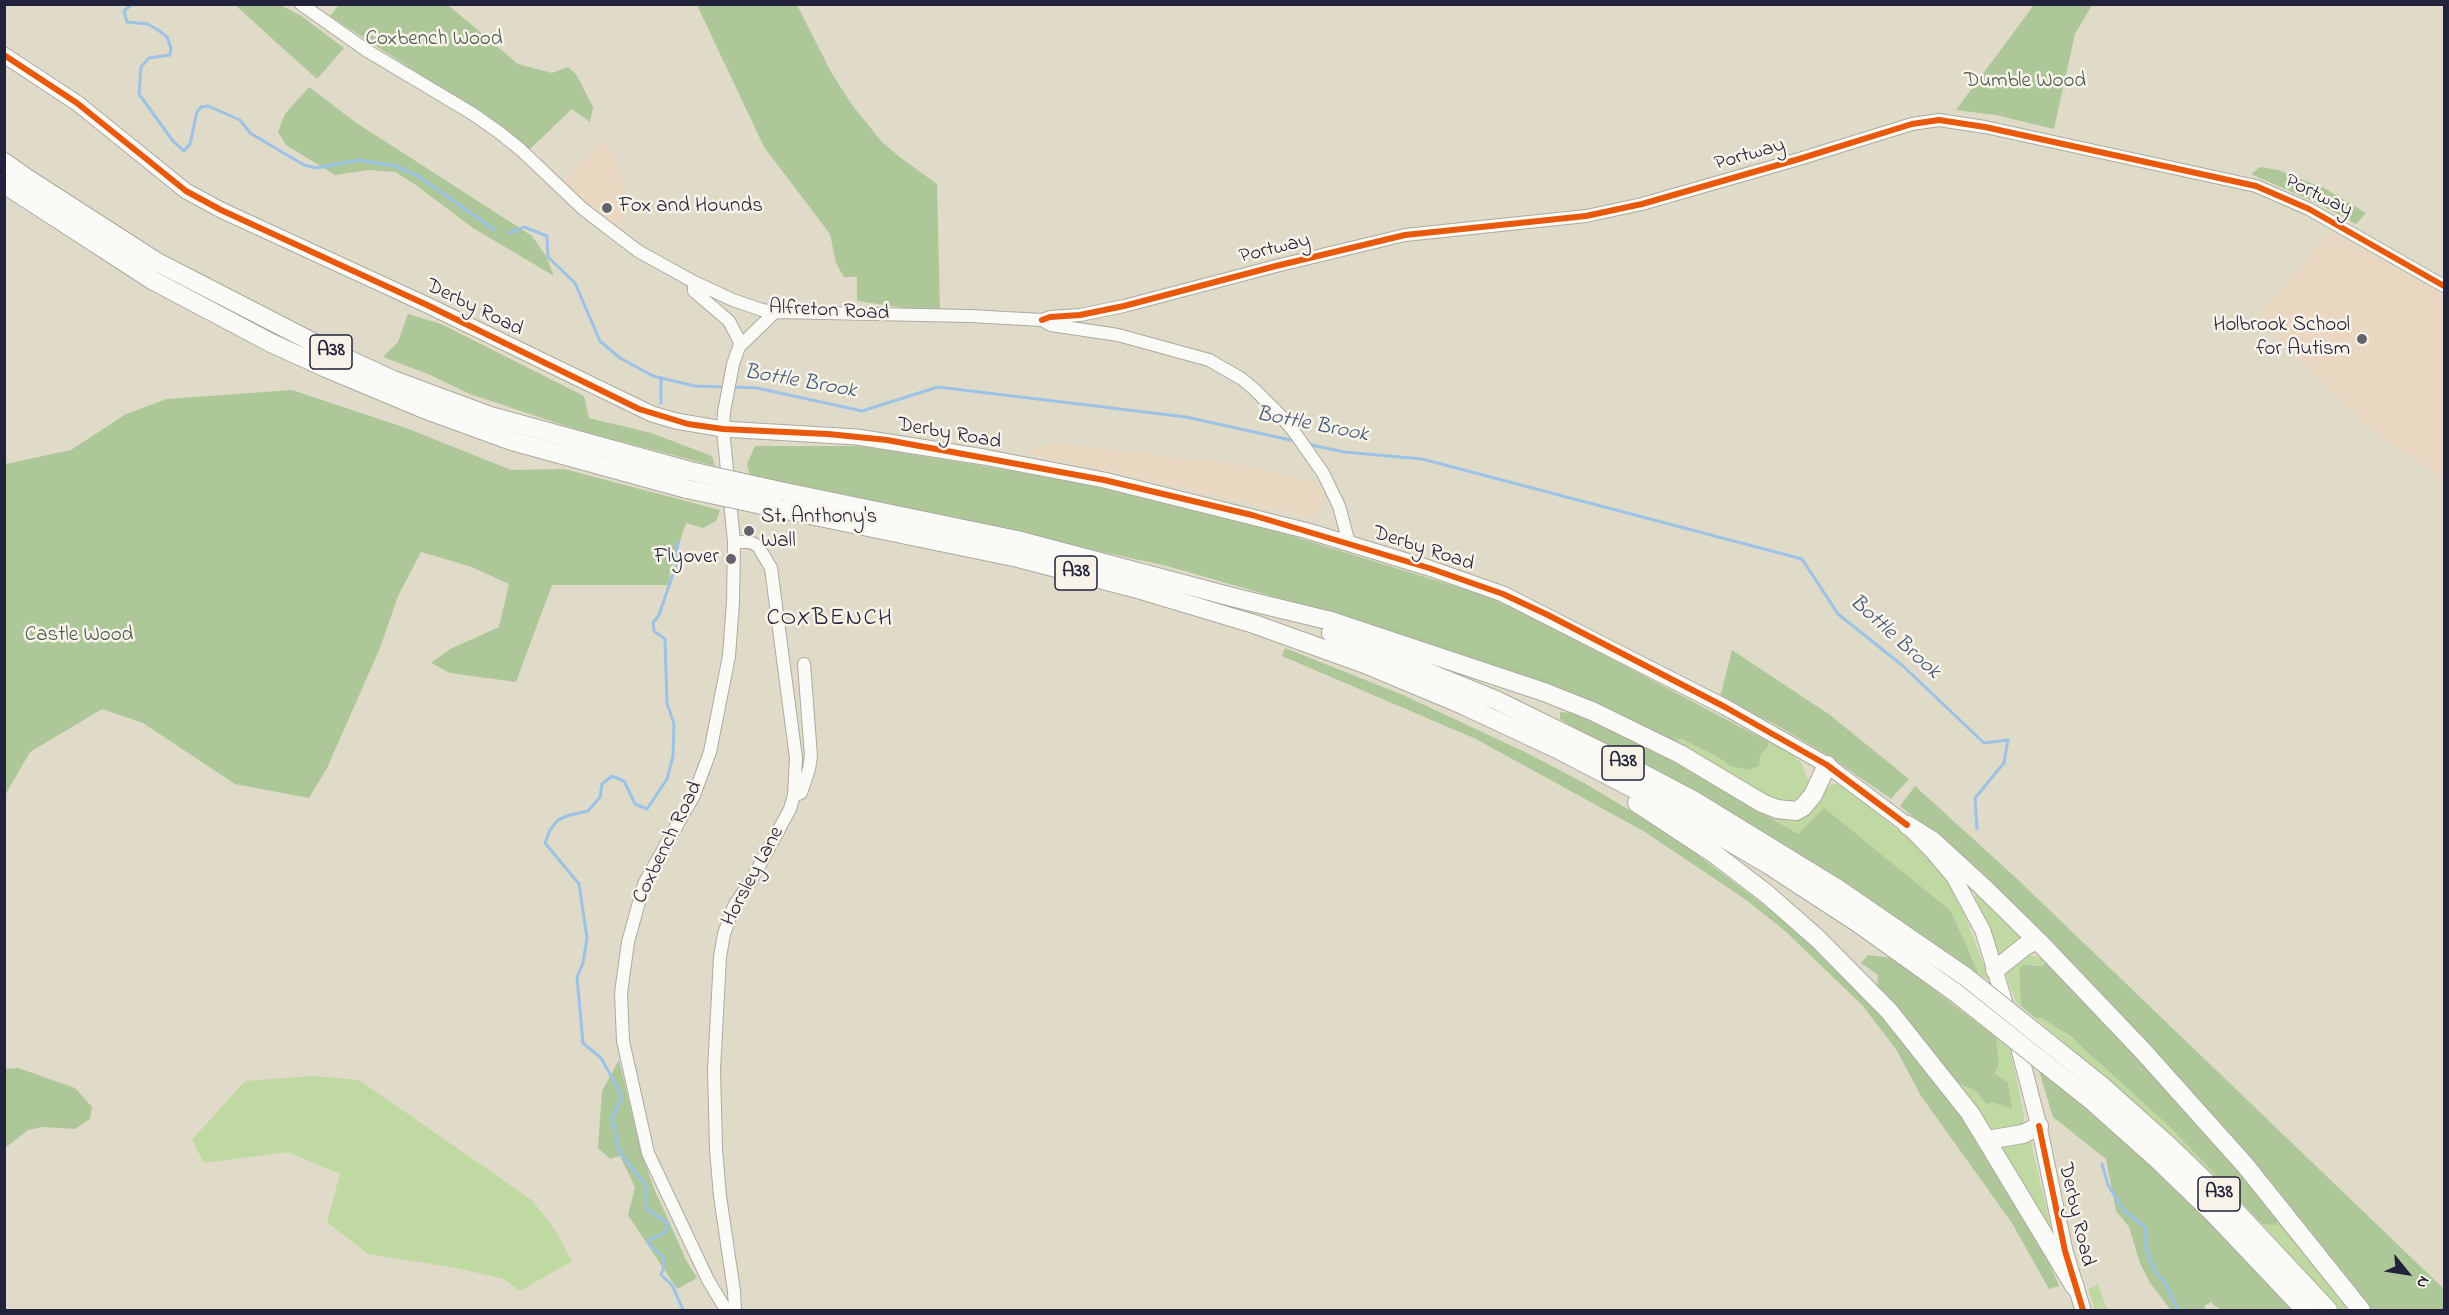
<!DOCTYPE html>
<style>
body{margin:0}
#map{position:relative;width:2449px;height:1315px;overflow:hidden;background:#dfdbc8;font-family:"Indie Flower",sans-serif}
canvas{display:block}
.frame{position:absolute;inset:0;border:6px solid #22223b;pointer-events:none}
.north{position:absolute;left:2377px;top:1243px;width:60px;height:60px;-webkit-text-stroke:4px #f7f3e8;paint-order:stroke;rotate:120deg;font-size:16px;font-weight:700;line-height:24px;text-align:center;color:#22223b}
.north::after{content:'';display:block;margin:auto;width:21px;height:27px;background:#22223b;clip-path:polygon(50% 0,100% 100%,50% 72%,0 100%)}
</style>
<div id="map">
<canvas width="2449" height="1315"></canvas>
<div class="frame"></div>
<div class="north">N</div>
</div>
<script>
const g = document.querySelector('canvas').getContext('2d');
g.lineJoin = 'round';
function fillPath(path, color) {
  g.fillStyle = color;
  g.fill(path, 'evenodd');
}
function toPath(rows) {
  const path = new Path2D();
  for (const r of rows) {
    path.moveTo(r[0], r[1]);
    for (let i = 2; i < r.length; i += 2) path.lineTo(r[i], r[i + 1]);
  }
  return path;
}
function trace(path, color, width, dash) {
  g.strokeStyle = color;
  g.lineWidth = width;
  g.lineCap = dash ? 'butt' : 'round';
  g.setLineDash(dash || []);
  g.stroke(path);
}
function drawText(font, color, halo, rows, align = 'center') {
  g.font = font + ' "Indie Flower",sans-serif';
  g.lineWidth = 5;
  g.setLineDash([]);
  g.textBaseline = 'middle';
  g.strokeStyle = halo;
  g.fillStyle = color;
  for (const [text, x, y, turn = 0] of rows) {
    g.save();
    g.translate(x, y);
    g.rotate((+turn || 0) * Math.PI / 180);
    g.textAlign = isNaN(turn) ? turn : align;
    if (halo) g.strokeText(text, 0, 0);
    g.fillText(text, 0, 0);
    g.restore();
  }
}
fillPath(toPath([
 [605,139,624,183,626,213,616,229,561,182],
 [2331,232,2439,292,2439,300,2444,302,2444,478,2377,435,2302,362,2258,315],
 [1058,443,1241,465,1317,482,1326,502,1315,518,1025,452]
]), '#ead7c2');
fillPath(toPath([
 [1682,739,1718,757,1730,766,1760,756,1769,742,1789,752,1802,764,1809,783,1802,796,1789,803,1778,804,1673,741],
 [1832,784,1839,784,1857,796,1911,841,1944,876,1964,914,1990,981,1979,975,1951,911,1824,809,1798,834,1763,813,1786,817],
 [1978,890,2026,936,2000,956,1975,896],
 [2028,955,2046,958,2049,961,2042,966,2037,964,2019,970,2021,1006,2017,1004,2007,979,2006,971,2022,956],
 [2035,1018,2041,1018,2055,1025,2096,1058,2170,1127,2238,1199,2153,1119],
 [1996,1037,2010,1048,2024,1116,2023,1124,2000,1134,1986,1129,1953,1081,1976,1091,1986,1104,1999,1063],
 [314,1076,359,1080,533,1201,555,1230,572,1261,520,1291,504,1279,457,1268,368,1254,327,1222,340,1174,288,1152,204,1163,192,1140,245,1081],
 [2029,1139,2031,1143,2056,1249,1996,1145],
 [2276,1211,2355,1310,2338,1310,2262,1224,2277,1225],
 [2098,1284,2107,1310,2095,1310,2088,1289]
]), '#c0d8a2');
fillPath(toPath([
 [235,5,280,5,300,15,344,48,317,79],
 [339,5,448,5,518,64,552,73,568,67,576,74,593,107,590,122,572,109,529,150,507,131,330,16],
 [697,5,797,5,831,72,852,105,882,142,901,158,937,184,940,313,857,301,857,277,844,277,836,263,830,234,764,147],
 [2034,5,2092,5,2075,34,2054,129,1996,115,1956,110],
 [309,87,355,122,532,236,546,256,554,276,473,228,413,183,395,172,369,170,335,175,286,145,278,132,285,114],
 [2260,167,2278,170,2324,188,2366,213,2356,224,2317,203,2251,174],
 [408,314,441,324,584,396,589,418,651,433,712,456,715,466,581,431,470,394,428,374,383,357,398,342],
 [292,390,406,428,511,470,564,469,720,510,716,521,703,528,686,523,670,570,669,585,552,585,516,682,450,673,431,663,450,649,499,627,509,584,472,567,421,552,398,596,380,648,327,768,309,798,235,784,143,723,102,709,30,752,5,795,5,462,6,464,71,450,126,414,167,399],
 [755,446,860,446,971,464,1066,480,1142,497,1237,519,1302,539,1480,594,1523,612,1769,742,1768,746,1760,756,1759,766,1748,770,1730,766,1718,757,1682,739,1673,741,1576,696,1275,597,1167,566,750,475,747,464],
 [1285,648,1403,695,1527,753,1586,784,1674,837,1793,927,1884,1015,1951,1098,2037,1234,2059,1286,2049,1289,2012,1223,1921,1096,1896,1049,1862,1005,1784,930,1745,899,1645,832,1476,739,1282,656],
 [1732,650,1830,715,1909,779,1891,799,1829,756,1773,723,1720,698],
 [1560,712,1572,713,1654,750,1798,834,1824,808,1951,911,1979,975,1841,879,1682,786,1586,735,1560,719],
 [1915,786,2014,876,2444,1289,2444,1310,2370,1310,2072,964,1982,874,1900,806],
 [1868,955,1892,958,1996,1037,1999,1063,1995,1074,2008,1083,2012,1109,1992,1102,1986,1104,1976,1091,1953,1081,1877,990,1878,975,1861,963],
 [2049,961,2276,1211,2277,1225,2262,1224,2170,1127,2070,1036,2042,1018,2035,1018,2021,1006,2019,970,2023,965,2042,966],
 [619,1060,641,1151,653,1186,687,1262,697,1278,677,1289,628,1215,635,1187,620,1156,610,1159,598,1148,602,1091],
 [18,1068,75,1088,92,1107,90,1119,75,1129,43,1127,28,1130,5,1148,5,1069],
 [2039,1071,2095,1114,2154,1168,2224,1236,2293,1310,2220,1310,2211,1302,2204,1306,2206,1310,2171,1310,2150,1283,2140,1263,2129,1227,2116,1211,2106,1159,2053,1117]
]), '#adc798');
trace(toPath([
 [132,4,124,11,127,22,148,24,158,30,167,37,171,48,170,55,149,58,141,67,139,94,173,141,184,151,190,144,197,112,201,107,208,106,240,120,250,133,304,165,317,168,358,160,395,166,418,176,495,230],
 [509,233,524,227,547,236,548,257,575,283,600,341,620,358,653,376,695,386,727,387],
 [733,387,757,388,862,411,938,387,1186,417,1295,441],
 [661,403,661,378],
 [1307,444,1344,452,1422,459,1802,559,1838,614,1903,666,1984,743,2008,740,2004,763,1975,798,1977,829],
 [678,542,676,565,659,615,653,623,654,631,665,639,667,703,674,724,673,756,667,779,647,809,635,804,624,781,612,776,602,784,600,797,588,811,570,815,558,820,550,830,545,843,579,884,587,938,583,963,577,977,583,1043,601,1058,620,1092,621,1099,612,1119,620,1153,645,1184,647,1209,667,1223,668,1227,664,1233,649,1240,649,1244,663,1257,665,1262,661,1275,672,1285,683,1310],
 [2102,1164,2108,1185,2123,1209,2146,1228,2146,1248,2156,1273,2165,1282,2178,1310]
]), '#9cc3e5', 3);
const minor = toPath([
 [301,4,366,50,473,114,500,133,521,150,583,209,638,251,694,282,733,300,762,310,775,312,970,316,1042,320,1051,325,1118,335,1209,360,1242,379,1255,390,1281,416,1295,433,1323,473,1339,506,1349,543],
 [694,282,694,291,729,321,741,344],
 [1042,320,1050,317,1080,315,1124,306,1276,266,1405,235,1586,216,1642,204,1799,159,1912,124,1939,120,1985,127,2256,186,2309,209,2444,286],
 [734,542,750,542,758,546,771,568,796,758,794,795,790,809,752,879,734,906,724,934,720,957,714,1070,716,1149,720,1196,734,1291,735,1310],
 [795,795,801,793,809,769,811,756,804,664],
 [726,1310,708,1280,648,1153,623,1041,621,993,628,942,644,884,694,795,710,752,729,656,733,602,734,542,723,429,724,412,733,364,739,347,775,312]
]);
const major = toPath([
 [4,55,77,103,186,191,221,210,425,304,652,414,676,421,723,429,857,437,984,457,1104,480,1308,531,1429,568,1503,594,1725,707,1827,765,1907,825,1932,851,1954,877,1983,931,2019,1049,2039,1126,2065,1251,2083,1310]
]);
const highway = toPath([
 [4,162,25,177,157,262,326,349,393,380,490,416,690,471],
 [4,184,152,280,271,343,326,368,424,409,512,441,687,489],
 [780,491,1017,540,1236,598,1331,621,1544,692,1592,711,1680,754,1762,803,1777,809,1796,811,1803,807,1813,795,1827,765],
 [781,509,1018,558,1134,588,1254,624,1365,664,1463,705,1557,749,1684,815,1769,865,1858,923,1956,993],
 [1331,633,1496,700,1600,751,1693,800,1838,889,1966,977],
 [1637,803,1716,855,1768,895,1818,939,1889,1011,1970,1113,2075,1287],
 [1907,825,1933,841,1983,887,2042,945,2142,1050,2245,1165,2361,1310],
 [1995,970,2025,946,2037,940],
 [2102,1086,2169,1146,2229,1204,2328,1310],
 [2092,1101,2157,1159,2215,1215,2305,1310],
 [1987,1140,2023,1134,2039,1126]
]);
trace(minor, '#acaaa0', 14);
trace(major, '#acaaa0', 17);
trace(highway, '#acaaa0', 20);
trace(minor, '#fafaf7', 12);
trace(major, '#fafaf7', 15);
trace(highway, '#fafaf7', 18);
const highwayBridge = toPath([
 [690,471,780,491],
 [687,489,781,509],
 [1966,977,2102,1086],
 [1956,993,2092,1101]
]);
trace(highwayBridge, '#acaaa0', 20, []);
trace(highwayBridge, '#fafaf7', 18);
trace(toPath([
 [4,55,77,103,186,191,221,210,425,304,639,409,688,424,723,429,828,434,887,440,1104,480,1252,515,1429,568,1503,594,1548,615,1725,707,1827,765,1907,825],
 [1042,320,1050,317,1080,315,1124,306,1276,266,1405,235,1586,216,1642,204,1799,159,1912,124,1939,120,1985,127,2256,186,2309,209,2444,286],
 [2039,1126,2065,1251,2083,1310]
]), '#e8590c', 6);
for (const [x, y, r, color] of [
 [607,208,6,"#64636c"],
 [2362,339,6,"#64636c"],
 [749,531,6,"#64636c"],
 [731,559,6,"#64636c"]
]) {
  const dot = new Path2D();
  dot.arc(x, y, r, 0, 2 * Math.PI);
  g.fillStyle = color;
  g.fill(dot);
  trace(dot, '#f7f3e8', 2);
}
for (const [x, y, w] of [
 [331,352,42],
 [1076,573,42],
 [1623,763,42],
 [2219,1194,42]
]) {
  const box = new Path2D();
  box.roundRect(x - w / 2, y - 17, w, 34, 4.5);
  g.fillStyle = '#f7f3e8';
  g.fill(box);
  trace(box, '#22223b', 1.5);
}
drawText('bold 20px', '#22223b', null, [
 ["A38",331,352],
 ["A38",1076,573],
 ["A38",1623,763],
 ["A38",2219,1194]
]);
drawText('21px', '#4a5850', '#f7f3e8', [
 ["Coxbench Wood",434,41],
 ["Dumble Wood",2025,83],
 ["Castle Wood",79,637]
]);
drawText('21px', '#22223b', '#f7f3e8', [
 ["Portway",1750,156,-16],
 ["Portway",2318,197,26],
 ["Portway",1275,250,-14],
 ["Derby Road",474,309,26],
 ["Alfreton Road",829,312,3],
 ["Derby Road",949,435,10],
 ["Derby Road",1423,550,18],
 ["Coxbench Road",669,843,-64],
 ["Horsley Lane",754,877,-62],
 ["Derby Road",2075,1215,77]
]);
drawText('21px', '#22223b', '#f7f3e8', [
 ["Fox and Hounds",619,208],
 ["Holbrook School",2350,327,"right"],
 ["for Autism",2350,351,"right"],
 ["St. Anthony's",761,519],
 ["Wall",761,543],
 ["Flyover",719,559,"right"]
], 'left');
drawText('italic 22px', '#43577b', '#f7f3e8', [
 ["Bottle Brook",800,383,10],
 ["Bottle Brook",1312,426,11],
 ["Bottle Brook",1894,638,42]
]);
g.letterSpacing = '1.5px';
drawText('24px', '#22223b', '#f7f3e8', [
 ["COXBENCH",830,620]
]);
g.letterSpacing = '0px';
</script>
